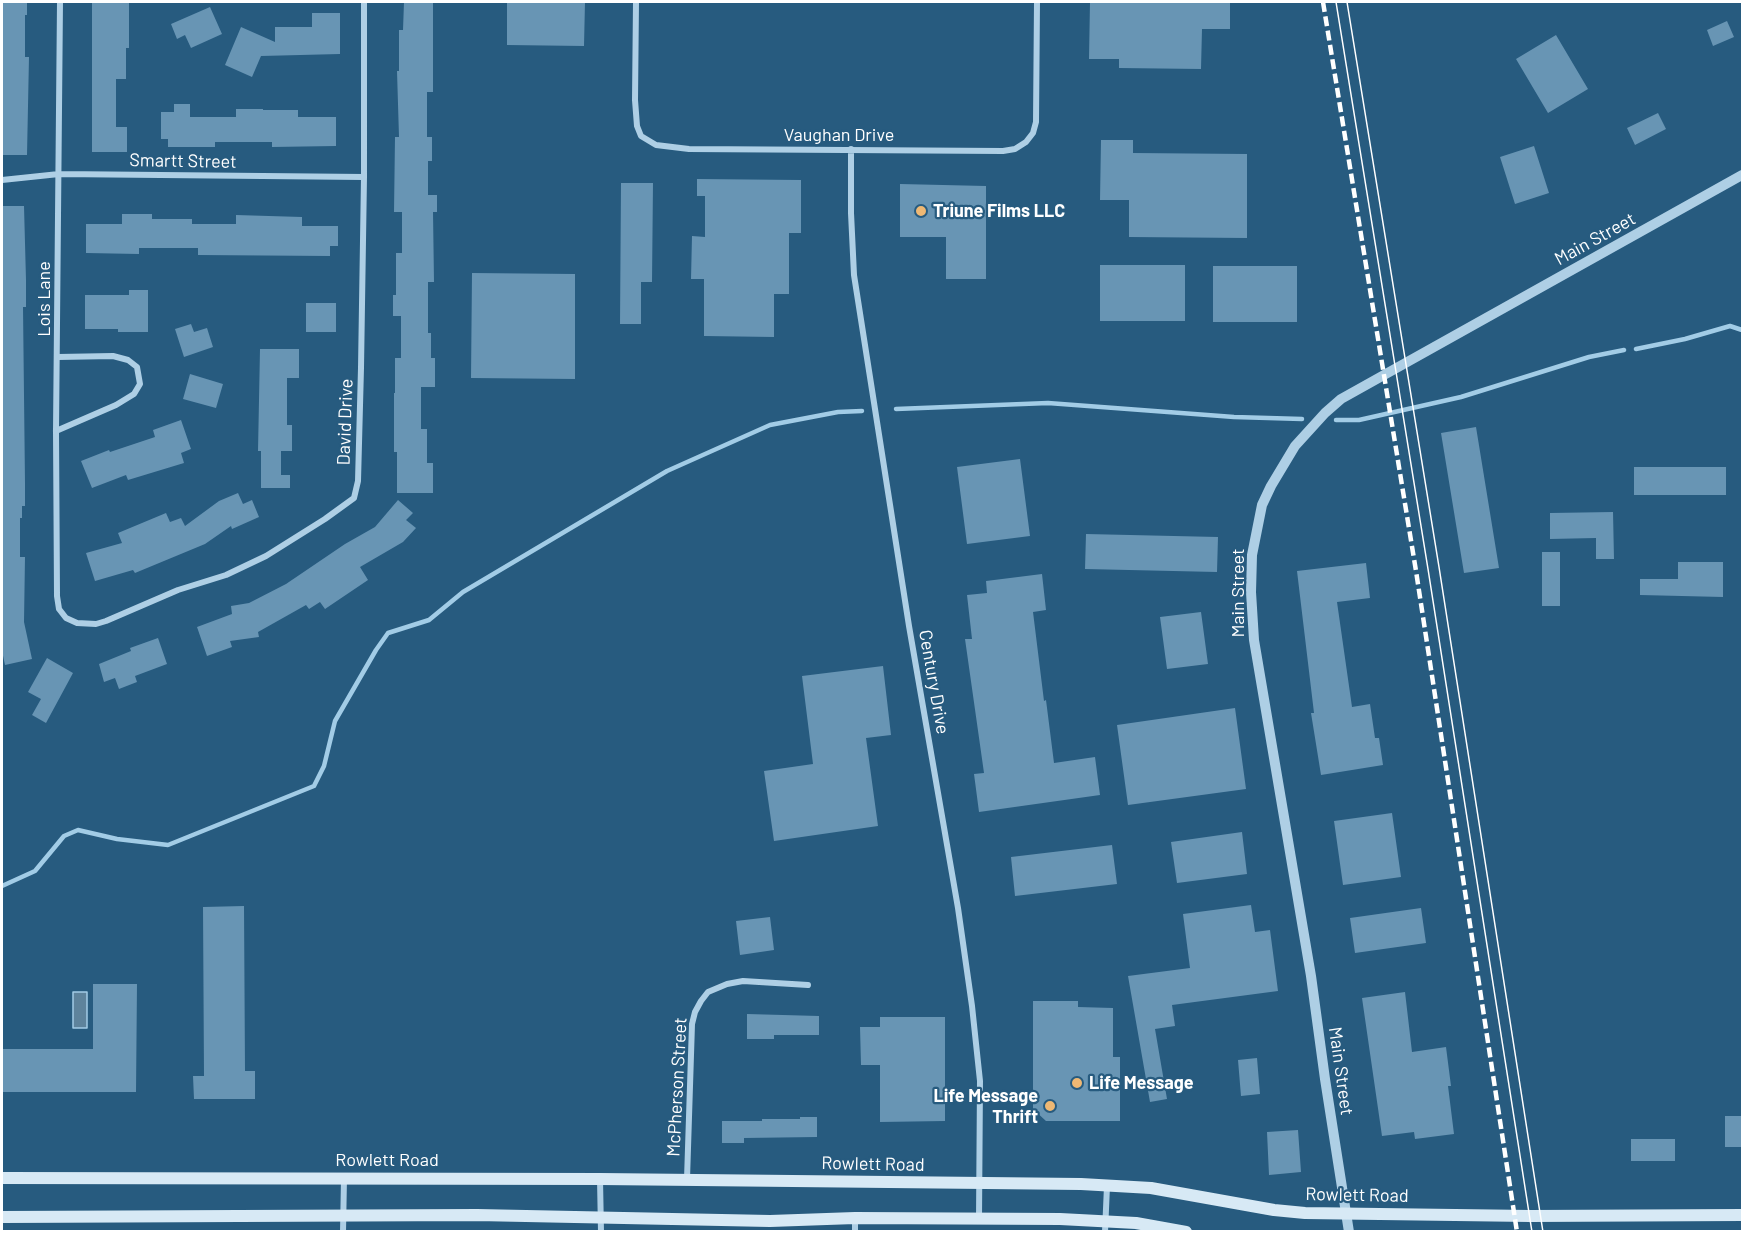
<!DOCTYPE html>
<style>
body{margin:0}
#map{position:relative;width:1744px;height:1233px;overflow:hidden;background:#275b7f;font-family:Barlow,sans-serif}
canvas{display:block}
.frame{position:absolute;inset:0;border:3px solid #fff;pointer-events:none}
</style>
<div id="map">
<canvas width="1744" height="1233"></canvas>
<div class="frame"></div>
</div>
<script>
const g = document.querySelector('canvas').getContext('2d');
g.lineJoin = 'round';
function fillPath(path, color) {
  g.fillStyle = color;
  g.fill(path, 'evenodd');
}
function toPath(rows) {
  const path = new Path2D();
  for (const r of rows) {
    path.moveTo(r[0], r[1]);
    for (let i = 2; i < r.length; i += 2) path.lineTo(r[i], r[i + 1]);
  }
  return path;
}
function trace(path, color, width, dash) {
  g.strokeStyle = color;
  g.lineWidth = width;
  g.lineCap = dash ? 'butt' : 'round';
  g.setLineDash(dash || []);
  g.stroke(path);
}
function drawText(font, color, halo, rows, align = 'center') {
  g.font = font + ' Barlow,sans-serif';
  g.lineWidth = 4.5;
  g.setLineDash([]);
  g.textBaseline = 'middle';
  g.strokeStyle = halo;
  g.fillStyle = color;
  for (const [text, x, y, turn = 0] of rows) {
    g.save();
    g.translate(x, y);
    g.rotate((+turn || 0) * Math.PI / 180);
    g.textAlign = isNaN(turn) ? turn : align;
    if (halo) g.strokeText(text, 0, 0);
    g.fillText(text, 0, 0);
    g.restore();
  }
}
const water = toPath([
 [73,992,87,992,87,1028,73,1028,73,992]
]);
fillPath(water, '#5e839c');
trace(water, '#a2cce6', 1.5);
trace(toPath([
 [1636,349,1685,339,1730,326,1742,330],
 [896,409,1048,403,1234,417,1302,419],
 [1336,420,1359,420,1461,397,1589,357,1624,350],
 [2,886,35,871,64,836,78,830,117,839,168,845,314,786,324,766,335,721,376,650,388,633,429,620,463,592,667,471,770,425,838,412,862,411]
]), '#a2cce6', 4.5);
fillPath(toPath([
 [2,2,27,2,27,15,25,15,25,57,29,57,27,155,2,155],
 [92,2,129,2,129,48,126,48,126,79,116,79,116,127,127,127,127,152,92,152],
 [404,2,433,2,433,92,427,92,427,137,432,137,432,161,428,161,428,195,437,195,437,212,433,212,434,282,428,282,428,333,431,333,431,358,435,358,435,387,421,387,421,429,427,429,427,463,433,463,433,493,397,493,397,452,394,452,394,393,395,393,395,358,401,358,401,316,393,316,393,295,396,295,396,253,402,253,402,212,394,212,395,137,399,137,397,71,399,71,399,30,403,30],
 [507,2,585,2,584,46,507,45],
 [1090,2,1230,2,1230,29,1202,29,1201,69,1119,68,1119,59,1089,59],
 [210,7,222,34,191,48,185,35,177,39,171,24],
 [312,13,340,13,340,54,261,56,252,77,225,65,241,27,275,42,275,27,312,27],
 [1727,21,1734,37,1713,46,1707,30],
 [1556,35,1588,89,1548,113,1516,59],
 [174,104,190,104,190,117,236,117,236,109,263,109,263,110,298,110,298,117,336,117,336,146,272,147,272,142,215,142,215,147,168,147,168,139,161,139,161,112,174,112],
 [1658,113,1666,129,1635,145,1627,128],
 [1101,140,1133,140,1133,153,1247,154,1247,238,1129,237,1129,200,1100,200],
 [1534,146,1549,193,1515,204,1500,157],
 [697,179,801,180,801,233,789,233,789,294,774,294,774,337,704,336,704,279,691,279,692,236,705,237,705,196,697,196],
 [621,183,653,183,652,282,641,282,641,324,620,324],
 [900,184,986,186,986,279,946,279,946,237,900,237],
 [2,206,24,206,26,280,26,307,23,307,25,483,25,506,22,506,22,518,20,518,20,557,25,557,24,622,32,659,5,665,2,651],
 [122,214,152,214,152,219,192,219,192,224,236,224,236,215,302,217,302,226,338,226,338,246,330,246,330,256,198,255,198,248,139,248,139,254,86,253,86,224,122,224],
 [1100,265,1185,265,1185,321,1100,321],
 [1213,266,1297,266,1297,322,1213,322],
 [472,273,575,274,575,379,471,378],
 [129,290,148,290,148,332,118,332,118,329,85,329,85,295,129,295],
 [306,303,336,303,336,332,306,332],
 [191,324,194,332,207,328,213,347,184,357,175,329],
 [260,349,299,349,299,378,287,378,287,425,292,425,292,451,281,451,281,475,290,475,290,488,261,488,261,451,258,451],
 [190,374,223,384,216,408,183,399],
 [181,420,191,449,181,453,184,463,128,480,126,475,92,488,81,461,109,450,110,452,155,437,153,430],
 [1476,427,1499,568,1464,573,1441,433],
 [1020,459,1030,536,967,544,957,467],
 [1634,467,1726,467,1726,495,1634,495],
 [238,493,243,504,252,500,259,517,232,529,231,526,205,544,135,573,133,570,95,581,86,553,122,543,118,533,166,513,170,522,181,518,185,526,219,501],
 [398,500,413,513,406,520,416,528,403,542,360,567,368,580,325,609,320,602,309,609,306,605,258,632,259,637,230,641,232,647,207,656,197,627,232,614,231,606,249,603,286,584,345,544,375,527],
 [1613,512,1614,559,1596,559,1596,538,1550,539,1550,513],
 [1086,534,1218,537,1217,572,1085,569],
 [1542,552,1560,552,1560,606,1542,606],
 [1678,562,1723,562,1723,597,1640,595,1640,579,1678,579],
 [1366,563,1370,598,1337,602,1352,707,1370,704,1375,738,1379,738,1383,765,1321,775,1311,713,1314,713,1297,571],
 [1042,574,1046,610,1033,612,1044,701,1046,700,1054,763,1095,757,1100,795,979,812,974,774,984,773,965,639,972,639,967,595,987,593,986,581],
 [1201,612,1208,664,1167,669,1160,617],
 [158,638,167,664,135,676,137,682,119,689,115,678,104,682,99,664,131,651,130,648],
 [47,658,73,673,46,723,32,715,41,699,28,692],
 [883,666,891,735,866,738,878,826,774,841,764,771,813,764,802,676],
 [1235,708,1246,789,1128,805,1117,725],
 [1392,813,1401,877,1343,885,1334,821],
 [1242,832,1247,874,1177,883,1171,842],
 [1112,845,1117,884,1015,896,1011,857],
 [1251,905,1255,932,1270,930,1278,991,1172,1005,1175,1026,1155,1029,1167,1099,1150,1102,1128,976,1190,968,1183,914],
 [244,906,245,1071,255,1071,255,1099,194,1099,193,1076,204,1076,203,907],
 [1421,908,1426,943,1355,953,1350,918],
 [770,917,774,950,740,955,736,921],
 [93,984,137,984,136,1092,2,1092,2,1049,93,1049],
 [1405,992,1412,1052,1446,1047,1451,1086,1448,1086,1454,1134,1415,1139,1414,1132,1382,1136,1362,998],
 [1033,1001,1078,1001,1078,1007,1113,1008,1113,1057,1120,1057,1120,1121,1046,1121,1033,1109],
 [747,1014,819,1016,819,1035,774,1035,774,1039,747,1039],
 [880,1017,945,1017,945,1121,880,1122,880,1065,861,1065,860,1027,880,1027],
 [1257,1058,1260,1094,1241,1096,1238,1060],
 [1725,1116,1743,1116,1743,1147,1725,1147],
 [800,1117,817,1117,817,1137,744,1138,744,1143,722,1143,722,1121,762,1121,762,1119,800,1119],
 [1298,1130,1301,1172,1269,1175,1267,1132],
 [1631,1139,1675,1139,1675,1161,1631,1161]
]), '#6895b4');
trace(toPath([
 [60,2,56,431,57,596,59,609,66,618,77,623,96,624,106,621,178,590,226,575,266,556,325,519,354,498,358,481,361,368,364,177,364,2],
 [636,2,635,100,637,126,641,136,656,145,689,149,1003,151,1015,149,1026,142,1033,133,1036,122,1037,2],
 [851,149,851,213,854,275,909,626,958,908,972,1006,980,1081,979,1219],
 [2,180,59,174,364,177],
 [56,431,116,405,134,394,140,384,137,367,128,360,113,356,58,357],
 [600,1179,601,1232],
 [687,1179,692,1024,695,1012,701,1001,708,992,727,984,743,981,808,985],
 [855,1218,855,1232],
 [343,1232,344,1178],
 [1105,1232,1107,1186]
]), '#aecfe5', 6);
trace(toPath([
 [1349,1232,1325,1079,1311,976,1254,640,1251,592,1252,555,1262,505,1271,486,1295,446,1325,413,1341,399,1742,175]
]), '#aecfe5', 10);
trace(toPath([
 [2,1178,600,1179,1081,1184,1151,1188,1274,1210,1305,1213,1530,1216,1742,1215],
 [2,1217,477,1215,770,1221,855,1218,1060,1219,1136,1223,1186,1232]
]), '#d7e9f5', 12);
trace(toPath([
 [1336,2,1428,569,1532,1232],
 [1347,2,1439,567,1543,1232]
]), '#fff', 1.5);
trace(toPath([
 [1323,2,1416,571,1517,1232]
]), '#fff', 4.5, [10, 4.5]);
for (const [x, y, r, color] of [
 [921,211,6,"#eeb874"],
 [1077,1083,6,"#eeb874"],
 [1050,1106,6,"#eeb874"]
]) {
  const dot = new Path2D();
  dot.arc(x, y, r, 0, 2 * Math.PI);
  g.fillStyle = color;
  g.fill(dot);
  trace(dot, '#275b7f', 2);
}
drawText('18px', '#fff', '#275b7f', [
 ["Vaughan Drive",839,135],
 ["Smartt Street",183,161,1],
 ["Main Street",1595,239,-29],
 ["Lois Lane",44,299,-90],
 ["David Drive",345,422,-88],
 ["Main Street",1238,593,-90],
 ["Century Drive",934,682,80],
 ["Main Street",1341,1071,82],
 ["McPherson Street",677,1087,-87],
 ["Rowlett Road",387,1160],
 ["Rowlett Road",873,1164,1],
 ["Rowlett Road",1357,1195,1]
]);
drawText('bold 18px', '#fff', '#275b7f', [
 ["Triune Films LLC",933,211],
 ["Life Message",1089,1083],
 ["Life Message",1038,1096,"right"],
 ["Thrift",1038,1117,"right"]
], 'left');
</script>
